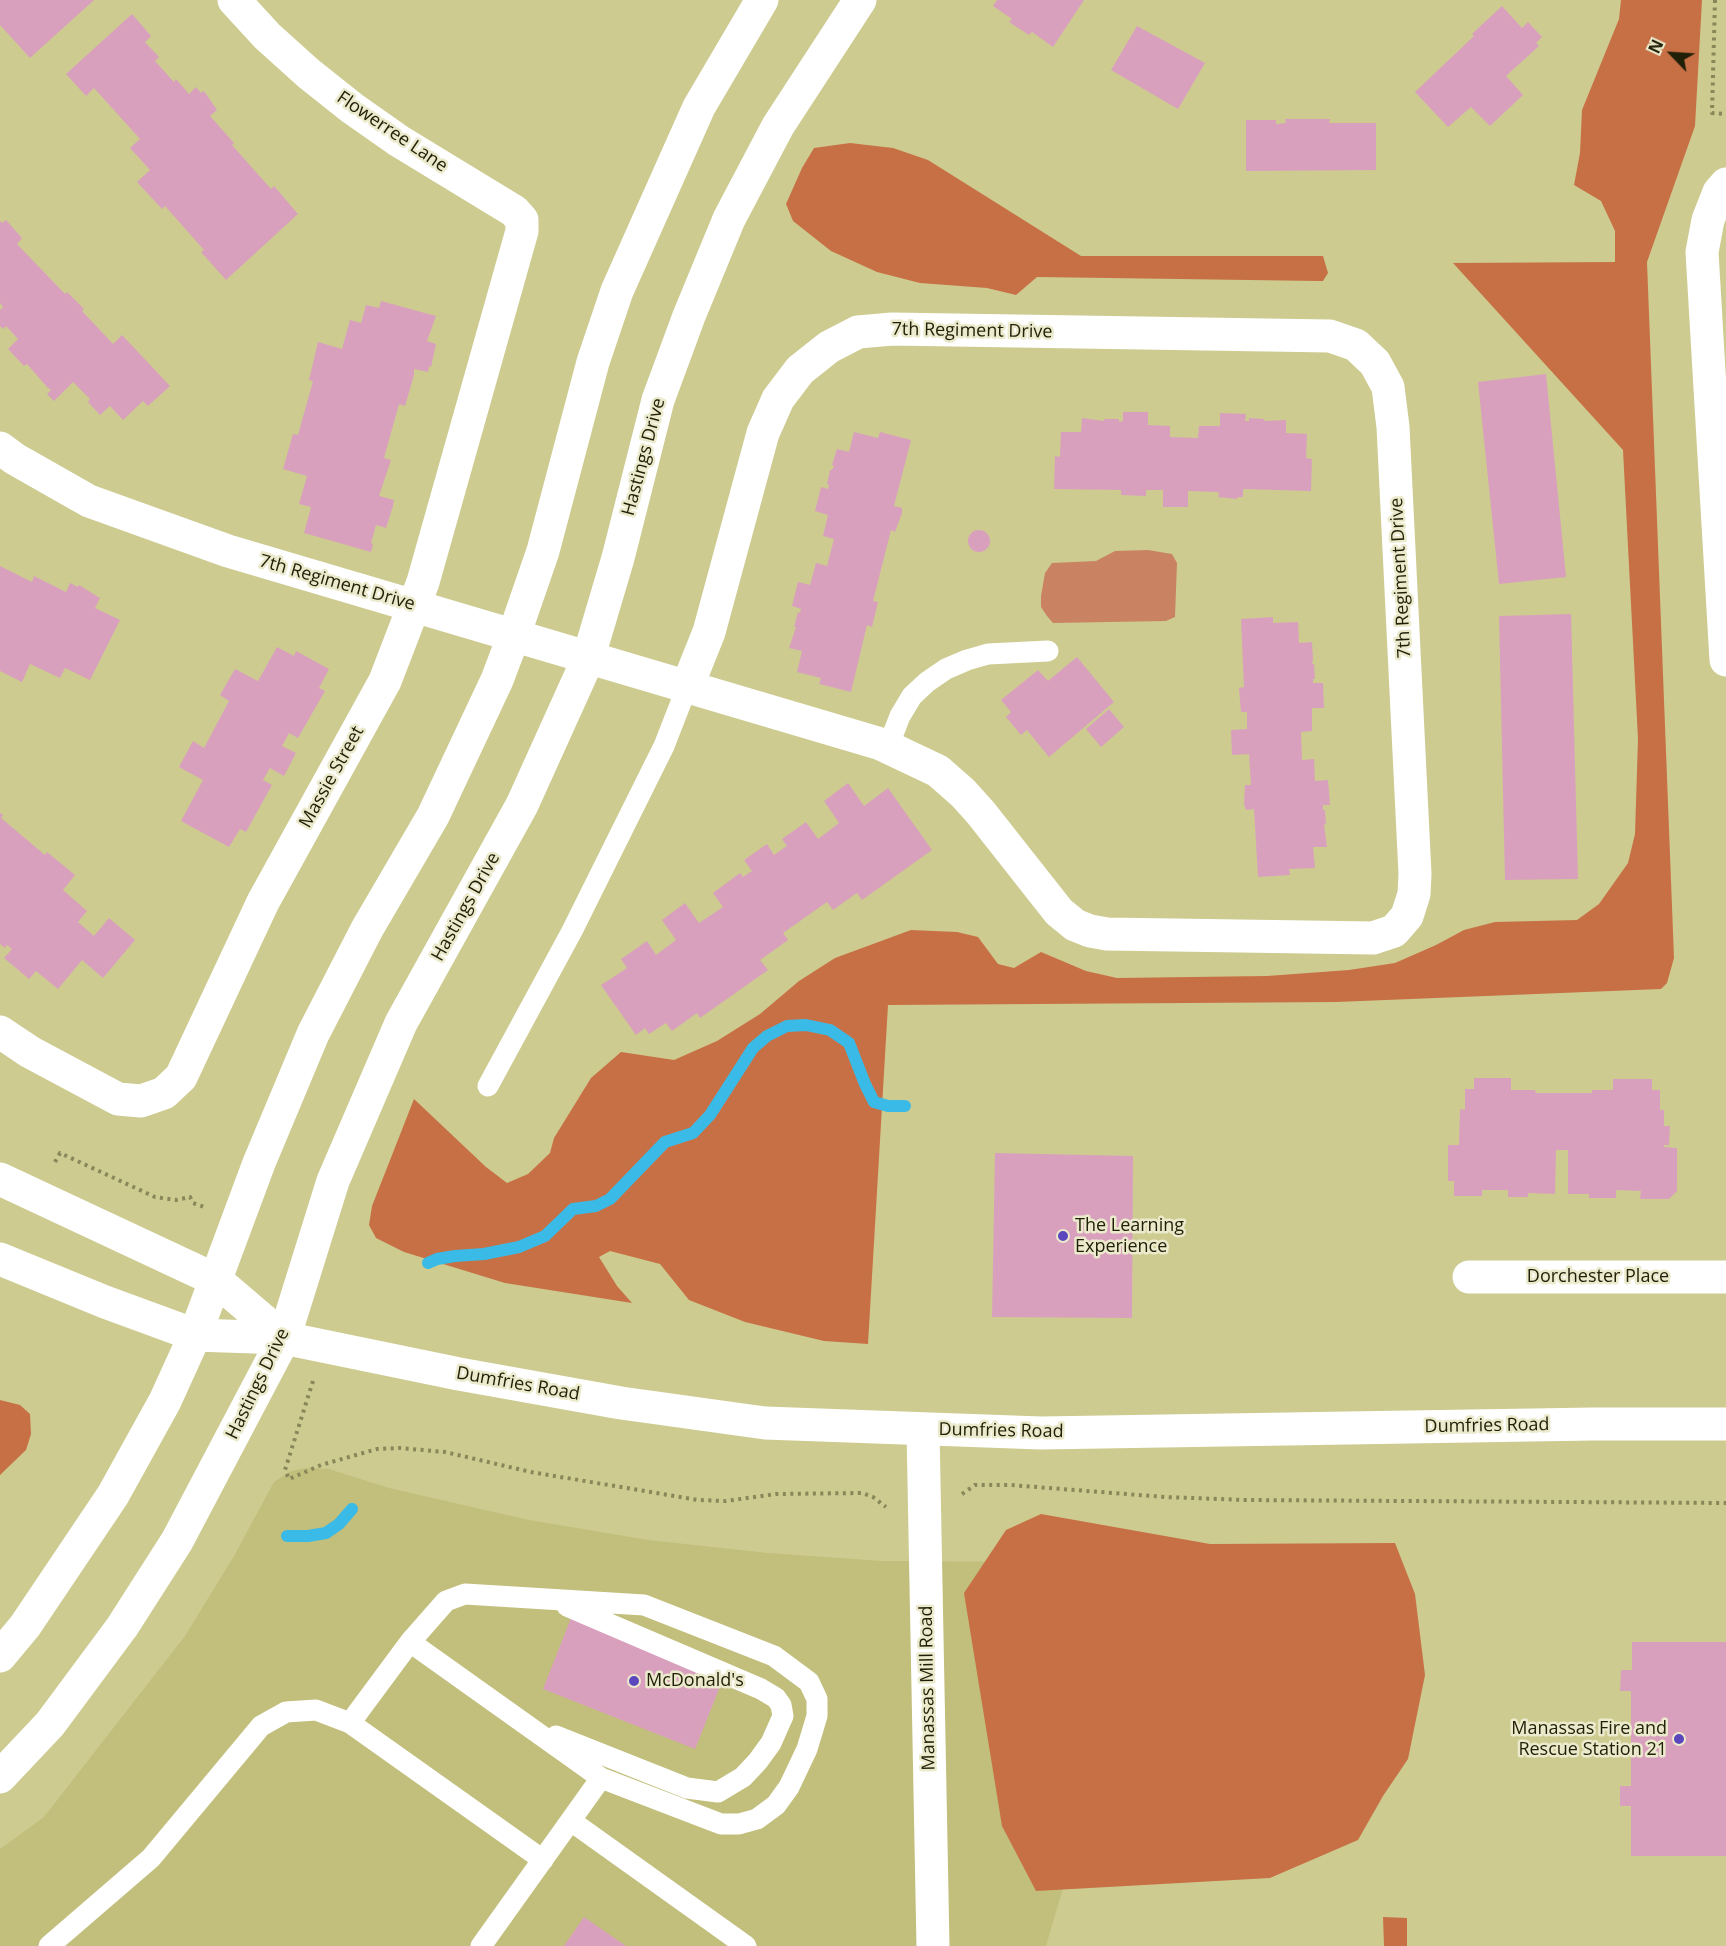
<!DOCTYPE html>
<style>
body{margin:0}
#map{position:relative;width:1726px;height:1946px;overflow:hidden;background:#cdcb90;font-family:"Open Sans",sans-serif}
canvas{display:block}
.north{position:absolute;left:1642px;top:24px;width:60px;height:60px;-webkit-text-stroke:4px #ebeacc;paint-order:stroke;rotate:295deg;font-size:16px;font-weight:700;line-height:24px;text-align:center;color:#201f07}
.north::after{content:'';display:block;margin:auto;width:21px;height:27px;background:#201f07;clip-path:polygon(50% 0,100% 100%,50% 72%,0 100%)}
</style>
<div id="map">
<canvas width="1726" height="1946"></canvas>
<div class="north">N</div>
</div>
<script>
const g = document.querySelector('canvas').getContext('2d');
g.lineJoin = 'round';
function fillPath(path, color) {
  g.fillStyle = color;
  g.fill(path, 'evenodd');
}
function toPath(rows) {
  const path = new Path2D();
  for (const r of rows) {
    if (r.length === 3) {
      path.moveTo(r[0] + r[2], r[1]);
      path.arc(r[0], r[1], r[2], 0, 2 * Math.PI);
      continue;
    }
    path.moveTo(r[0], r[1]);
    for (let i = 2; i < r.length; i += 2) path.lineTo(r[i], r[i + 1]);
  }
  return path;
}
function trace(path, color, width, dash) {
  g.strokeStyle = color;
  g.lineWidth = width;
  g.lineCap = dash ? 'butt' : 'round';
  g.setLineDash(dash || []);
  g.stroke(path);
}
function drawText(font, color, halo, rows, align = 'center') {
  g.font = font + ' "Open Sans",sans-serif';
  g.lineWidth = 5;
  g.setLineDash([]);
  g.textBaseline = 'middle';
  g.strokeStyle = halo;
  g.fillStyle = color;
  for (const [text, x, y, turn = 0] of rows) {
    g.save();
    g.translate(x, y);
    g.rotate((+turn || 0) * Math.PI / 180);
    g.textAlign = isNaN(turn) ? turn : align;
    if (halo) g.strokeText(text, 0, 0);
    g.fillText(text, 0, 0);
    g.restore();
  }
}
fillPath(toPath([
 [306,1468,329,1469,389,1488,529,1520,648,1540,768,1553,882,1561,1063,1562,1070,1864,1046,1946,0,1946,0,1849,44,1817,185,1636,234,1556,274,1482,291,1471]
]), '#c2be7b');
fillPath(toPath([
 [1148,550,1172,554,1177,563,1175,617,1166,621,1053,623,1047,616,1041,607,1041,596,1045,573,1052,563,1096,561,1115,551]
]), '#ca8362');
fillPath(toPath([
 [1621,0,1702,0,1695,126,1647,262,1674,958,1667,983,1661,989,1336,1002,888,1005,868,1344,824,1341,745,1322,689,1300,660,1264,610,1251,599,1257,617,1286,632,1303,505,1283,404,1252,376,1238,369,1225,372,1206,414,1099,486,1167,507,1183,528,1174,550,1153,554,1138,591,1078,621,1052,674,1060,717,1041,760,1014,799,981,835,958,911,930,957,932,978,937,998,964,1014,968,1041,952,1086,971,1117,978,1267,976,1349,970,1395,963,1436,945,1464,930,1495,922,1577,920,1599,904,1628,863,1635,834,1638,739,1623,450,1453,263,1615,262,1615,231,1601,201,1574,185,1580,153,1582,110,1619,19],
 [850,143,893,148,928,160,1081,256,1323,256,1328,273,1323,281,1319,281,1037,277,1016,295,987,288,920,283,877,272,831,251,793,221,786,204,802,168,814,148],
 [0,1400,20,1405,30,1414,31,1434,26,1450,0,1475],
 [1041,1514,1210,1544,1395,1543,1415,1594,1425,1675,1408,1759,1383,1796,1358,1840,1270,1878,1036,1891,1002,1826,964,1593,1006,1530],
 [1383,1917,1407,1918,1407,1946,1384,1946]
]), '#c87045');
trace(toPath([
 [428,1263,437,1259,455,1256,484,1254,519,1247,545,1236,573,1209,596,1206,610,1199,665,1142,693,1133,710,1115,753,1048,767,1036,787,1026,806,1025,830,1030,849,1043,865,1084,874,1102,888,1106,905,1106],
 [287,1536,308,1536,326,1533,339,1524,352,1509]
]), '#3abbe7', 12);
fillPath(toPath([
 [0,0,94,0,30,58,0,25],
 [997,0,1084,0,1053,47,1032,32,1029,35,1009,22,1012,19,993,6],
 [1502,6,1522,28,1528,22,1542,37,1536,43,1539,46,1506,76,1523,95,1490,126,1471,107,1448,127,1415,92,1474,36,1472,34],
 [132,14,151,36,145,42,159,57,155,61,174,82,176,79,189,94,196,87,201,93,204,91,217,110,210,116,234,143,232,145,271,189,274,186,298,214,226,280,201,252,204,250,165,206,162,209,137,182,150,170,130,148,140,139,94,88,86,96,66,74],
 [1137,26,1205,63,1178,109,1111,70],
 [1285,119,1330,119,1329,123,1376,123,1376,170,1246,171,1246,120,1276,120,1276,124,1286,123],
 [6,220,22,238,17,244,65,294,67,292,84,309,82,311,113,344,122,335,170,386,148,406,143,401,123,420,110,406,100,415,88,402,90,399,73,382,54,401,47,394,51,390,48,388,27,364,24,366,8,349,18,339,6,326,3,329,0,326,0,310,3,307,0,303,0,221,2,223],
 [381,301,436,316,427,341,436,344,431,367,429,366,428,372,414,369,414,375,405,406,399,404,384,458,391,460,379,496,394,500,393,506,386,528,376,525,371,543,373,544,371,552,304,533,311,507,299,504,307,476,283,469,293,434,298,435,313,381,309,380,318,342,342,349,350,320,361,323,366,305,379,308],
 [1546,374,1566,577,1499,584,1478,382],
 [1123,412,1148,412,1148,425,1170,426,1170,437,1198,438,1199,426,1220,426,1220,413,1246,414,1245,421,1249,421,1249,418,1264,419,1264,421,1286,420,1286,433,1307,434,1306,458,1312,459,1311,491,1243,489,1243,497,1238,497,1237,499,1218,497,1219,492,1188,491,1188,507,1163,507,1163,490,1146,490,1146,496,1121,495,1121,490,1054,489,1055,456,1060,457,1061,432,1081,432,1082,418,1104,421,1104,419,1119,419,1119,422,1123,421],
 [854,432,878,438,880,432,911,440,894,506,902,508,902,513,895,532,891,530,873,601,878,602,872,627,867,625,851,692,819,684,821,678,797,672,802,651,789,648,796,627,794,627,798,612,800,613,801,609,792,606,798,582,810,585,816,563,827,566,834,539,823,536,828,515,815,511,821,487,828,489,829,485,827,484,830,470,832,470,834,466,832,465,837,449,849,452],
 [979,541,11],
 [0,566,32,582,34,576,66,592,70,583,78,587,79,585,100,598,95,608,120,620,90,680,65,668,60,678,30,664,22,682,0,671],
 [1571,614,1578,879,1505,880,1499,616],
 [1273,617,1273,623,1298,622,1299,643,1312,642,1313,659,1312,664,1314,664,1315,679,1313,679,1313,683,1323,683,1324,708,1312,708,1312,731,1301,732,1302,760,1314,759,1315,781,1328,780,1330,805,1323,805,1323,810,1325,810,1326,824,1324,825,1327,847,1313,847,1315,868,1289,869,1290,875,1258,877,1254,809,1246,810,1244,804,1245,785,1251,785,1249,754,1232,755,1231,730,1247,729,1247,712,1241,712,1239,688,1244,687,1241,619],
 [277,647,294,656,296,651,329,669,319,688,325,691,298,738,289,733,282,746,296,753,284,776,270,768,263,780,272,785,246,832,240,829,229,847,181,821,203,780,179,767,193,741,204,748,229,701,220,695,235,669,258,681],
 [1077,657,1114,702,1049,757,1027,730,1021,735,1006,717,1011,712,1001,700,1038,670,1048,681],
 [1109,709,1124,727,1101,747,1086,729],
 [848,783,864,806,888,788,932,850,862,900,857,893,833,910,827,902,783,933,788,940,760,960,768,970,700,1018,697,1013,672,1031,666,1023,649,1034,645,1028,636,1035,601,985,627,968,621,959,647,941,656,955,676,940,662,920,685,903,699,923,723,907,713,893,740,873,743,877,752,871,744,860,767,844,774,855,787,846,782,839,806,822,818,839,839,823,824,801],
 [0,813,3,815,1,818,45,855,47,852,75,875,63,890,87,911,78,922,94,936,109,918,135,940,103,978,82,960,58,989,36,971,29,979,4,958,12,949,7,945,5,948,0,944],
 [1474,1078,1511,1078,1511,1090,1535,1090,1536,1093,1592,1093,1592,1090,1613,1090,1613,1079,1652,1079,1652,1090,1660,1090,1660,1110,1664,1110,1664,1126,1670,1126,1669,1145,1664,1145,1664,1147,1677,1148,1677,1191,1669,1199,1640,1199,1641,1191,1616,1190,1616,1198,1589,1198,1589,1194,1568,1194,1568,1150,1556,1150,1555,1194,1528,1193,1528,1197,1508,1197,1508,1190,1482,1190,1482,1196,1454,1196,1454,1181,1448,1181,1448,1145,1459,1145,1460,1109,1465,1110,1465,1089,1474,1089],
 [995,1153,1133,1156,1132,1318,992,1317],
 [573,1613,725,1674,695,1749,543,1689],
 [1632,1642,1726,1642,1726,1856,1631,1856,1631,1806,1620,1806,1620,1786,1631,1786,1631,1691,1620,1691,1621,1670,1632,1670],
 [584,1917,626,1946,564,1946]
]), '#d9a0be');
trace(toPath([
 [1715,0,1712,113,1726,114],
 [55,1162,60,1153,155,1197,176,1200,190,1197,193,1203,204,1207],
 [313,1381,285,1470,289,1479,321,1465,377,1449,400,1448,445,1452,531,1472,698,1500,726,1501,776,1494,862,1493,873,1497,886,1507],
 [962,1494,975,1485,1010,1485,1165,1497,1246,1500,1726,1503]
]), '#888759', 4, [3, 4.5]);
trace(toPath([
 [888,747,900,716,912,696,927,682,946,669,967,660,988,654,1048,651],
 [488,1086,572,931,664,746,687,687],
 [350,1723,410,1642,601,1778,721,1824,739,1824,757,1819,776,1805,789,1787,807,1749,817,1716,817,1699,809,1682,774,1656,644,1605,465,1594,446,1601,410,1642],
 [556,1736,687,1788,718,1792,743,1777,758,1761,771,1743,783,1716,781,1705,776,1698,761,1689,567,1606],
 [571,1821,746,1946],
 [49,1946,151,1858,261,1726,286,1712,316,1710,350,1723,543,1860],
 [481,1946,601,1778]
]), '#fff', 21);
trace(toPath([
 [1726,184,1719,192,1708,220,1702,252,1726,660],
 [0,448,15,459,89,501,228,551,881,744,938,771,963,793,981,813,1059,912,1075,925,1090,931,1107,934,1373,938,1394,931,1407,916,1414,894,1415,874,1393,427,1388,387,1375,363,1356,345,1330,336,892,329,858,332,829,347,800,370,778,399,763,433,709,632,687,687],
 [0,1032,30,1052,118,1099,141,1101,164,1093,181,1077,263,902,385,681,423,582,522,231,522,220,514,211,399,141,352,108,308,73,267,36,234,0],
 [1469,1277,1726,1277],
 [923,1430,933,1946]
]), '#fff', 33);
trace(toPath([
 [0,1656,25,1626,113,1495,165,1401,195,1335,259,1163,313,1034,367,929,433,816,497,680,514,635,543,551,593,362,617,291,699,107,762,0],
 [0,1777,50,1724,122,1627,177,1541,284,1338,333,1181,401,1023,522,805,588,659,618,558,658,400,689,316,729,219,778,126,860,0]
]), '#fff', 33);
trace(toPath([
 [0,1179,216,1280,284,1338],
 [0,1259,105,1302,195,1335,284,1338,459,1374,621,1403,765,1423,1041,1433,1593,1424,1726,1424]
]), '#fff', 33);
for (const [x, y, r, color] of [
 [1063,1236,6,"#5c46be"],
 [634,1681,6,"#5c46be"],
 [1679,1739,6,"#5c46be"]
]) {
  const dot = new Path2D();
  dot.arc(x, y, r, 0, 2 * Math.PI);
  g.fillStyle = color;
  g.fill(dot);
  trace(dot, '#ebeacc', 2);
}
drawText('18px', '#201f07', '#ebeacc', [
 ["Flowerree Lane",392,132,34],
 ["7th Regiment Drive",972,331,1],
 ["Hastings Drive",644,457,-75],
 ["7th Regiment Drive",1401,578,-93],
 ["7th Regiment Drive",337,583,16],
 ["Massie Street",332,777,-61],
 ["Hastings Drive",466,907,-61],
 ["Dorchester Place",1598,1277],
 ["Hastings Drive",258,1384,-64],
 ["Dumfries Road",518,1384,10],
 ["Dumfries Road",1487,1426,-1],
 ["Dumfries Road",1001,1431,1],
 ["Manassas Mill Road",928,1688,-91]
]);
drawText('18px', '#201f07', '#ebeacc', [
 ["The Learning",1075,1226],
 ["Experience",1075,1247],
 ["McDonald's",646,1681],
 ["Manassas Fire and",1667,1729,"right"],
 ["Rescue Station 21",1667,1750,"right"]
], 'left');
</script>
